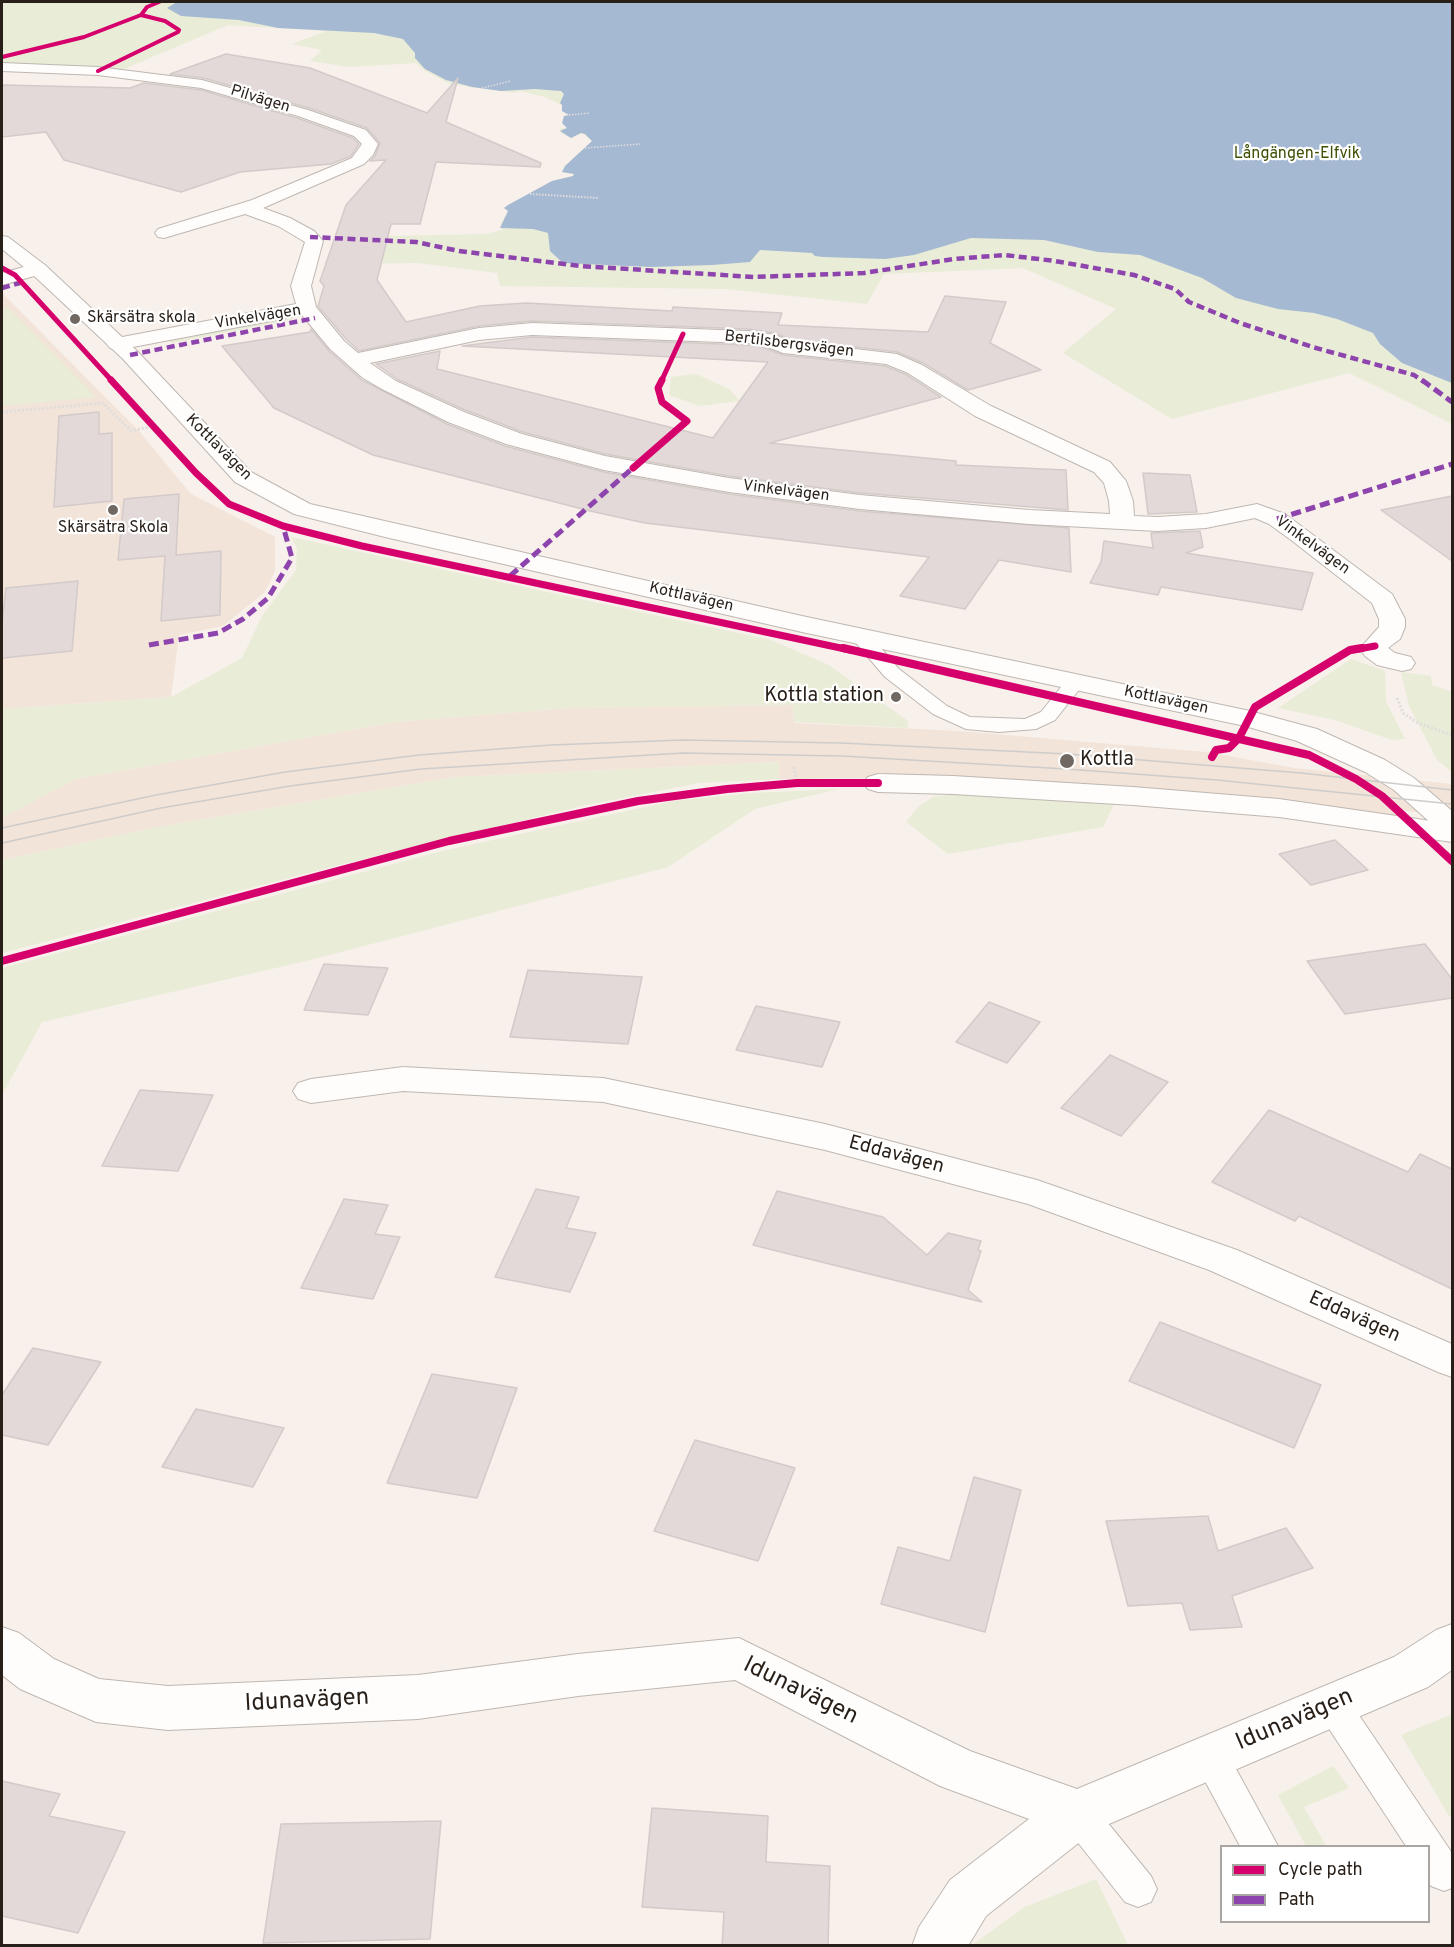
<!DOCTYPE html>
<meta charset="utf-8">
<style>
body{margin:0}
#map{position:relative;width:1454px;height:1947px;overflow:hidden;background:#f8f0ea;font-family:Overpass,sans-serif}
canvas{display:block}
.frame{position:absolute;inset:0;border:3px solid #281f18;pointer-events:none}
.legend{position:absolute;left:1220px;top:1845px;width:210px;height:78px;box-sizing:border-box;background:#fff;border:2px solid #a9a5a3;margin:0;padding:8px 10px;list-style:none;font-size:18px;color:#281f18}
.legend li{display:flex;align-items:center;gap:12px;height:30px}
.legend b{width:30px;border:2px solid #a9a5a3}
</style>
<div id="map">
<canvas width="1454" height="1947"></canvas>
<div class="frame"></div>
<ul class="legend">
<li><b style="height:8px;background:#d6006c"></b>Cycle path</li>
<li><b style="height:8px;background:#8e44ad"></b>Path</li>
</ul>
</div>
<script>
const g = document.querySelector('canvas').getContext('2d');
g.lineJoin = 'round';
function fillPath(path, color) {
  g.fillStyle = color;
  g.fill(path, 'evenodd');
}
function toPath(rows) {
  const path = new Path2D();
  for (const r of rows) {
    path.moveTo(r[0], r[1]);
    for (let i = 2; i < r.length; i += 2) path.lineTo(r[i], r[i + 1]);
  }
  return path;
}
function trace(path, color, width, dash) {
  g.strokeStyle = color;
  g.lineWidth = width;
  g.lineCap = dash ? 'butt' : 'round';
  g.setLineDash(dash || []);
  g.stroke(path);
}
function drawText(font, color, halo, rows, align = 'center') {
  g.font = font + ' Overpass,sans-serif';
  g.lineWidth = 4.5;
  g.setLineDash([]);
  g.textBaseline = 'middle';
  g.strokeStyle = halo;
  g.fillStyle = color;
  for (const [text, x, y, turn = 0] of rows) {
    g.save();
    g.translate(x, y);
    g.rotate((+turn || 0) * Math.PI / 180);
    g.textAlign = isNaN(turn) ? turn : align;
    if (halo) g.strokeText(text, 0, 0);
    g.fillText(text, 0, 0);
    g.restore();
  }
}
fillPath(toPath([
 [2,293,139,431,191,494,275,537,275,571,265,592,223,626,179,635,171,697,2,709],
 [793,705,794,723,958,731,1206,752,1294,768,1452,784,1452,818,1402,810,1401,818,890,778,778,779,779,762,456,777,158,827,2,860,2,818,75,779,395,722,569,708]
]), '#f2e4d9');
fillPath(toPath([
 [2,2,1452,2,1452,424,1349,373,1172,419,1063,353,1116,309,1023,268,884,274,867,304,726,289,500,286,497,273,418,263,324,264,339,237,487,234,502,230,501,224,508,211,504,208,552,181,573,176,574,174,562,172,565,166,592,141,582,133,571,138,561,133,560,129,568,127,563,125,563,118,569,115,562,111,562,105,545,97,520,91,514,93,450,84,425,71,416,63,350,67,310,61,322,50,292,44,327,31,228,25,119,71,2,66],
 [7,307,82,383,96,397,2,406,2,308],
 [281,318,295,319,172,343,167,339],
 [696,374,729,389,740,401,700,406,669,395,671,377],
 [291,537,771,640,829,665,908,721,908,728,794,722,793,705,569,708,395,722,75,779,2,818,2,709,171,697,242,658,262,616,296,570,297,548],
 [1351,659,1385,671,1386,701,1405,739,1392,740,1335,720,1278,708],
 [1401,672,1431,676,1432,685,1452,692,1452,772,1437,760,1409,706],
 [779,762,778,779,699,783,582,806,331,867,2,953,2,860,158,827,456,777],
 [838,789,755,809,668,867,306,961,42,1022,2,1095,2,968,442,851,673,801,753,793],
 [954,794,1115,802,1103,827,948,854,906,822,919,806,933,797],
 [1450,1715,1452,1715,1452,1815,1449,1816,1401,1735],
 [1333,1766,1349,1788,1304,1807,1326,1846,1306,1846,1278,1795],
 [1096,1879,1128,1945,972,1945,1025,1907]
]), '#e9ecd7');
fillPath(toPath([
 [177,2,1452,2,1452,383,1402,363,1380,344,1373,333,1337,319,1314,313,1278,309,1236,298,1202,278,1140,255,1098,252,1044,240,971,238,914,255,885,259,823,257,815,256,812,253,760,250,750,262,712,265,651,267,563,263,550,251,548,233,533,229,500,228,508,211,504,208,508,205,552,181,573,176,574,174,562,172,565,166,592,141,585,134,581,133,571,138,560,131,567,128,562,123,564,116,569,115,562,111,562,105,560,103,564,94,561,91,535,89,501,91,472,87,446,80,425,69,415,58,415,53,403,39,374,33,278,28,239,20,181,16,167,8]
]), '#a5b9d2');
const building = toPath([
 [226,54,310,68,427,113,458,78,446,122,541,163,540,167,436,162,420,224,391,224,377,280,406,322,480,306,526,303,672,311,673,307,782,313,778,325,928,332,945,296,1006,302,990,343,1041,370,968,390,923,363,897,352,789,339,775,333,748,329,532,321,479,326,359,351,346,339,318,306,324,286,320,281,346,205,386,160,370,161,375,156,380,143,367,128,309,108,203,78,170,74,226,54],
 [144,83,201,90,297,118,353,138,359,144,351,156,331,164,240,172,181,192,64,160,46,132,2,137,2,85,130,88,144,83],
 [311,329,329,351,362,380,447,424,505,446,604,472,729,494,860,511,1069,528,1071,572,999,560,965,609,900,596,929,557,645,523,590,511,373,455,274,408,222,346,310,332,311,329],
 [532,337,748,345,762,347,783,355,885,366,907,375,941,397,770,443,956,461,956,465,1066,470,1068,510,860,493,729,476,605,454,523,432,465,410,397,379,376,364,440,351,437,369,713,438,768,362,462,346,532,337],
 [99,412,99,434,112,433,112,501,54,507,59,416,99,412],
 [1143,473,1190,475,1197,512,1148,514,1143,473],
 [179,494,176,555,221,551,220,615,161,621,165,556,118,560,124,499,179,494],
 [1452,496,1452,561,1381,510,1452,496],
 [1200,531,1203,547,1186,553,1313,573,1302,610,1161,587,1158,595,1090,583,1101,562,1104,541,1153,548,1151,533,1200,531],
 [78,581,72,651,2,658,2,623,6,588,78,581],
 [1335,840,1368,870,1311,885,1279,854,1335,840],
 [1425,944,1452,979,1452,998,1345,1014,1307,961,1425,944],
 [324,964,388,968,368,1015,304,1010,324,964],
 [528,970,642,977,628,1044,510,1037,528,970],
 [989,1002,1040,1022,1007,1063,956,1042,989,1002],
 [756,1006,840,1022,822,1067,736,1050,756,1006],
 [1110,1055,1168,1082,1121,1136,1061,1108,1110,1055],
 [140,1090,213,1095,178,1171,102,1166,140,1090],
 [1269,1110,1408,1172,1420,1154,1452,1169,1452,1289,1299,1216,1295,1221,1212,1182,1269,1110],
 [536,1189,579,1197,566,1228,596,1233,570,1292,495,1277,536,1189],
 [777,1191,883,1217,927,1255,948,1233,981,1241,978,1250,981,1251,968,1290,982,1302,753,1245,777,1191],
 [344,1199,388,1205,375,1234,400,1237,373,1299,301,1288,344,1199],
 [1160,1322,1321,1385,1294,1448,1129,1381,1160,1322],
 [33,1348,101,1362,48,1445,2,1435,2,1395,33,1348],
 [432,1374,517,1388,477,1498,387,1483,432,1374],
 [196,1409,284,1428,253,1487,162,1467,196,1409],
 [695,1440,795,1468,758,1561,654,1531,695,1440],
 [974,1477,1021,1490,985,1632,881,1604,898,1547,950,1561,974,1477],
 [1208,1516,1218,1551,1286,1528,1313,1568,1232,1596,1242,1627,1190,1630,1182,1603,1128,1606,1106,1521,1208,1516],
 [2,1781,60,1794,49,1816,125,1832,78,1933,2,1916,2,1781],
 [652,1808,768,1816,766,1862,830,1866,828,1946,722,1946,724,1912,642,1907,652,1808],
 [441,1821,430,1939,263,1943,281,1824,441,1821]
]);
fillPath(building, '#e2d9d8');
trace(building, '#d3caca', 1.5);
const service = toPath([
 [860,630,867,632,899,669,947,706,970,717,1025,719,1041,712,1069,677,1076,675,1083,677,1086,681,1055,720,1036,729,999,732,966,729,933,714,885,677,850,636,853,632,860,630],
 [1332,1688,1344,1693,1452,1853,1452,1888,1444,1891,1431,1886,1428,1882,1428,1846,1406,1846,1320,1715,1315,1704,1320,1693,1332,1688],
 [1210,1740,1223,1745,1278,1846,1240,1846,1192,1757,1197,1745,1210,1740],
 [1077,1796,1090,1801,1151,1876,1157,1889,1151,1902,1138,1907,1125,1902,1064,1825,1059,1813,1064,1801,1077,1796]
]);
const minor = toPath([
 [2,63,98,67,202,80,308,110,366,130,378,144,373,155,364,164,263,208,290,218,314,231,323,241,311,286,316,307,344,341,358,353,479,328,532,323,748,331,775,335,788,341,897,354,922,365,991,406,1110,462,1126,481,1133,501,1134,516,1157,517,1206,514,1257,504,1285,514,1392,594,1405,619,1405,627,1400,639,1388,648,1395,653,1411,657,1415,663,1411,669,1402,671,1377,665,1365,656,1361,650,1362,646,1379,627,1379,619,1372,603,1291,540,1269,524,1255,518,1206,528,1157,531,1029,524,860,509,729,492,604,470,506,444,448,422,382,389,363,378,330,349,302,315,117,350,110,348,107,344,110,340,117,338,296,304,291,286,305,242,278,226,245,214,164,238,158,237,155,233,158,229,252,200,338,164,352,158,362,144,354,136,298,116,201,88,98,75,2,71,2,63],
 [532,335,748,343,763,345,783,353,886,364,908,373,975,416,1094,472,1104,483,1109,501,1110,514,1029,510,860,495,729,478,605,456,522,434,464,412,396,381,370,363,479,340,532,335],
 [38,263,45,265,47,269,45,273,2,285,2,273,38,263],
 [878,774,953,776,1133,787,1279,799,1452,824,1452,842,1279,817,1133,805,953,794,878,792,868,789,863,783,868,777,878,774],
 [403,1067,603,1078,825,1124,1037,1180,1237,1250,1452,1344,1452,1377,1438,1372,1209,1270,1028,1204,825,1150,603,1102,403,1091,311,1103,298,1099,293,1091,298,1083,311,1079,403,1067],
 [1452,1624,1452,1670,1428,1687,1095,1830,986,1916,968,1946,912,1946,919,1927,950,1880,1029,1819,940,1786,735,1680,578,1696,418,1719,168,1730,96,1722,20,1689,2,1675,2,1627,19,1633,54,1659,99,1679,168,1686,418,1675,578,1654,739,1638,970,1751,1077,1789,1394,1657,1436,1630,1452,1624]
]);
const tertiary = toPath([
 [2,236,8,237,45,265,137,351,251,472,310,504,802,616,1250,711,1317,729,1385,760,1414,778,1452,811,1452,835,1441,832,1394,790,1365,772,1297,741,1245,726,802,632,385,537,294,514,235,482,123,359,31,273,2,249,2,236]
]);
trace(service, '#bfb7b1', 2);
trace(minor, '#bfb7b1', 2);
trace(tertiary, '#bfb7b1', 2);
trace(toPath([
 [482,88,511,81],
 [569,115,590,113],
 [585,148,640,144]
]), '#e0dddc', 1.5, [1.5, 1.5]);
trace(toPath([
 [530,194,599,198]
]), '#e0dddc', 2, [1.5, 1.5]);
trace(toPath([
 [2,412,103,403,131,431,149,427],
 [1397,698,1403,713,1418,723,1452,735],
 [794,767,797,783]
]), '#e0dddc', 3, [2, 2]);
fillPath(service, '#fefdfc');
fillPath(minor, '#fefdfc');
fillPath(tertiary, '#fefdfc');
trace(toPath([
 [2,828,156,795,285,772,419,755,551,745,683,740,841,743,1068,754,1301,773,1452,790],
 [2,843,161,808,290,786,421,769,683,753,842,756,1066,769,1217,780,1452,804]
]), '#cecccb', 1.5);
trace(toPath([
 [310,237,416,242,459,251,580,266,754,277,864,273,954,259,1005,255,1055,261,1134,275,1175,289,1189,302,1240,323,1316,348,1414,375,1424,382],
 [2,288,20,283],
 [130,355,315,318]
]), '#8e44ad', 4.5, [8, 4.5]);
trace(toPath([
 [1422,380,1452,402],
 [1277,519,1452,464],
 [510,576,635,466],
 [149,645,218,633,243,619,268,598,292,558,283,526]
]), '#8e44ad', 5, [10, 5]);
trace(toPath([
 [2,57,84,37,141,15],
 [98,71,178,32,179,30,165,21,141,15,147,7,159,2]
]), '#d6006c', 4);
trace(toPath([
 [2,268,15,275,113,382],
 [661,382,683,334]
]), '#d6006c', 5);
trace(toPath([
 [111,380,196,473,229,504,283,526,362,546,850,650],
 [633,468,687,421,662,402,658,388,662,380],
 [1353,650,1375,646]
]), '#d6006c', 7);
trace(toPath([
 [843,648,1309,755,1356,779,1382,796,1452,861],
 [1212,757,1216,750,1229,748,1239,738,1255,707,1350,650,1362,648],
 [2,961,449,841,638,801,727,789,797,783,878,783]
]), '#d6006c', 8);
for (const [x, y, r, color] of [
 [75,319,6,"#716862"],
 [113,510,6,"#716862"],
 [896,697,6,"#716862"],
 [1067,761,8,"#716862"]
]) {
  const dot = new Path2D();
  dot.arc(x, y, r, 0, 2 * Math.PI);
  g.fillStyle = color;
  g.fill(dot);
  trace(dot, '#fff', 2);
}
drawText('16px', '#281f18', '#fff', [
 ["Pilvägen",260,100,17],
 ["Vinkelvägen",258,318,-9],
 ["Bertilsbergsvägen",789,345,7],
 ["Kottlavägen",218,448,45],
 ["Vinkelvägen",786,492,7],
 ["Vinkelvägen",1312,546,36],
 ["Kottlavägen",691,598,13],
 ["Kottlavägen",1166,701,12]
]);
drawText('16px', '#3d4f05', '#fff', [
 ["Långängen-Elfvik",1297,155]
]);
drawText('16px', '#281f18', '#fff', [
 ["Skärsätra skola",87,319],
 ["Skärsätra Skola",113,529,"center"]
], 'left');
drawText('20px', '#281f18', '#fff', [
 ["Kottla station",884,697],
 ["Kottla",1080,761,"left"]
], 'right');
drawText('20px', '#281f18', '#fff', [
 ["Eddavägen",896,1156,15],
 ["Eddavägen",1354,1318,24]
]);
drawText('24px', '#281f18', '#fff', [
 ["Idunavägen",800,1692,26],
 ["Idunavägen",307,1702,-3],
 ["Idunavägen",1295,1721,-23]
]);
</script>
